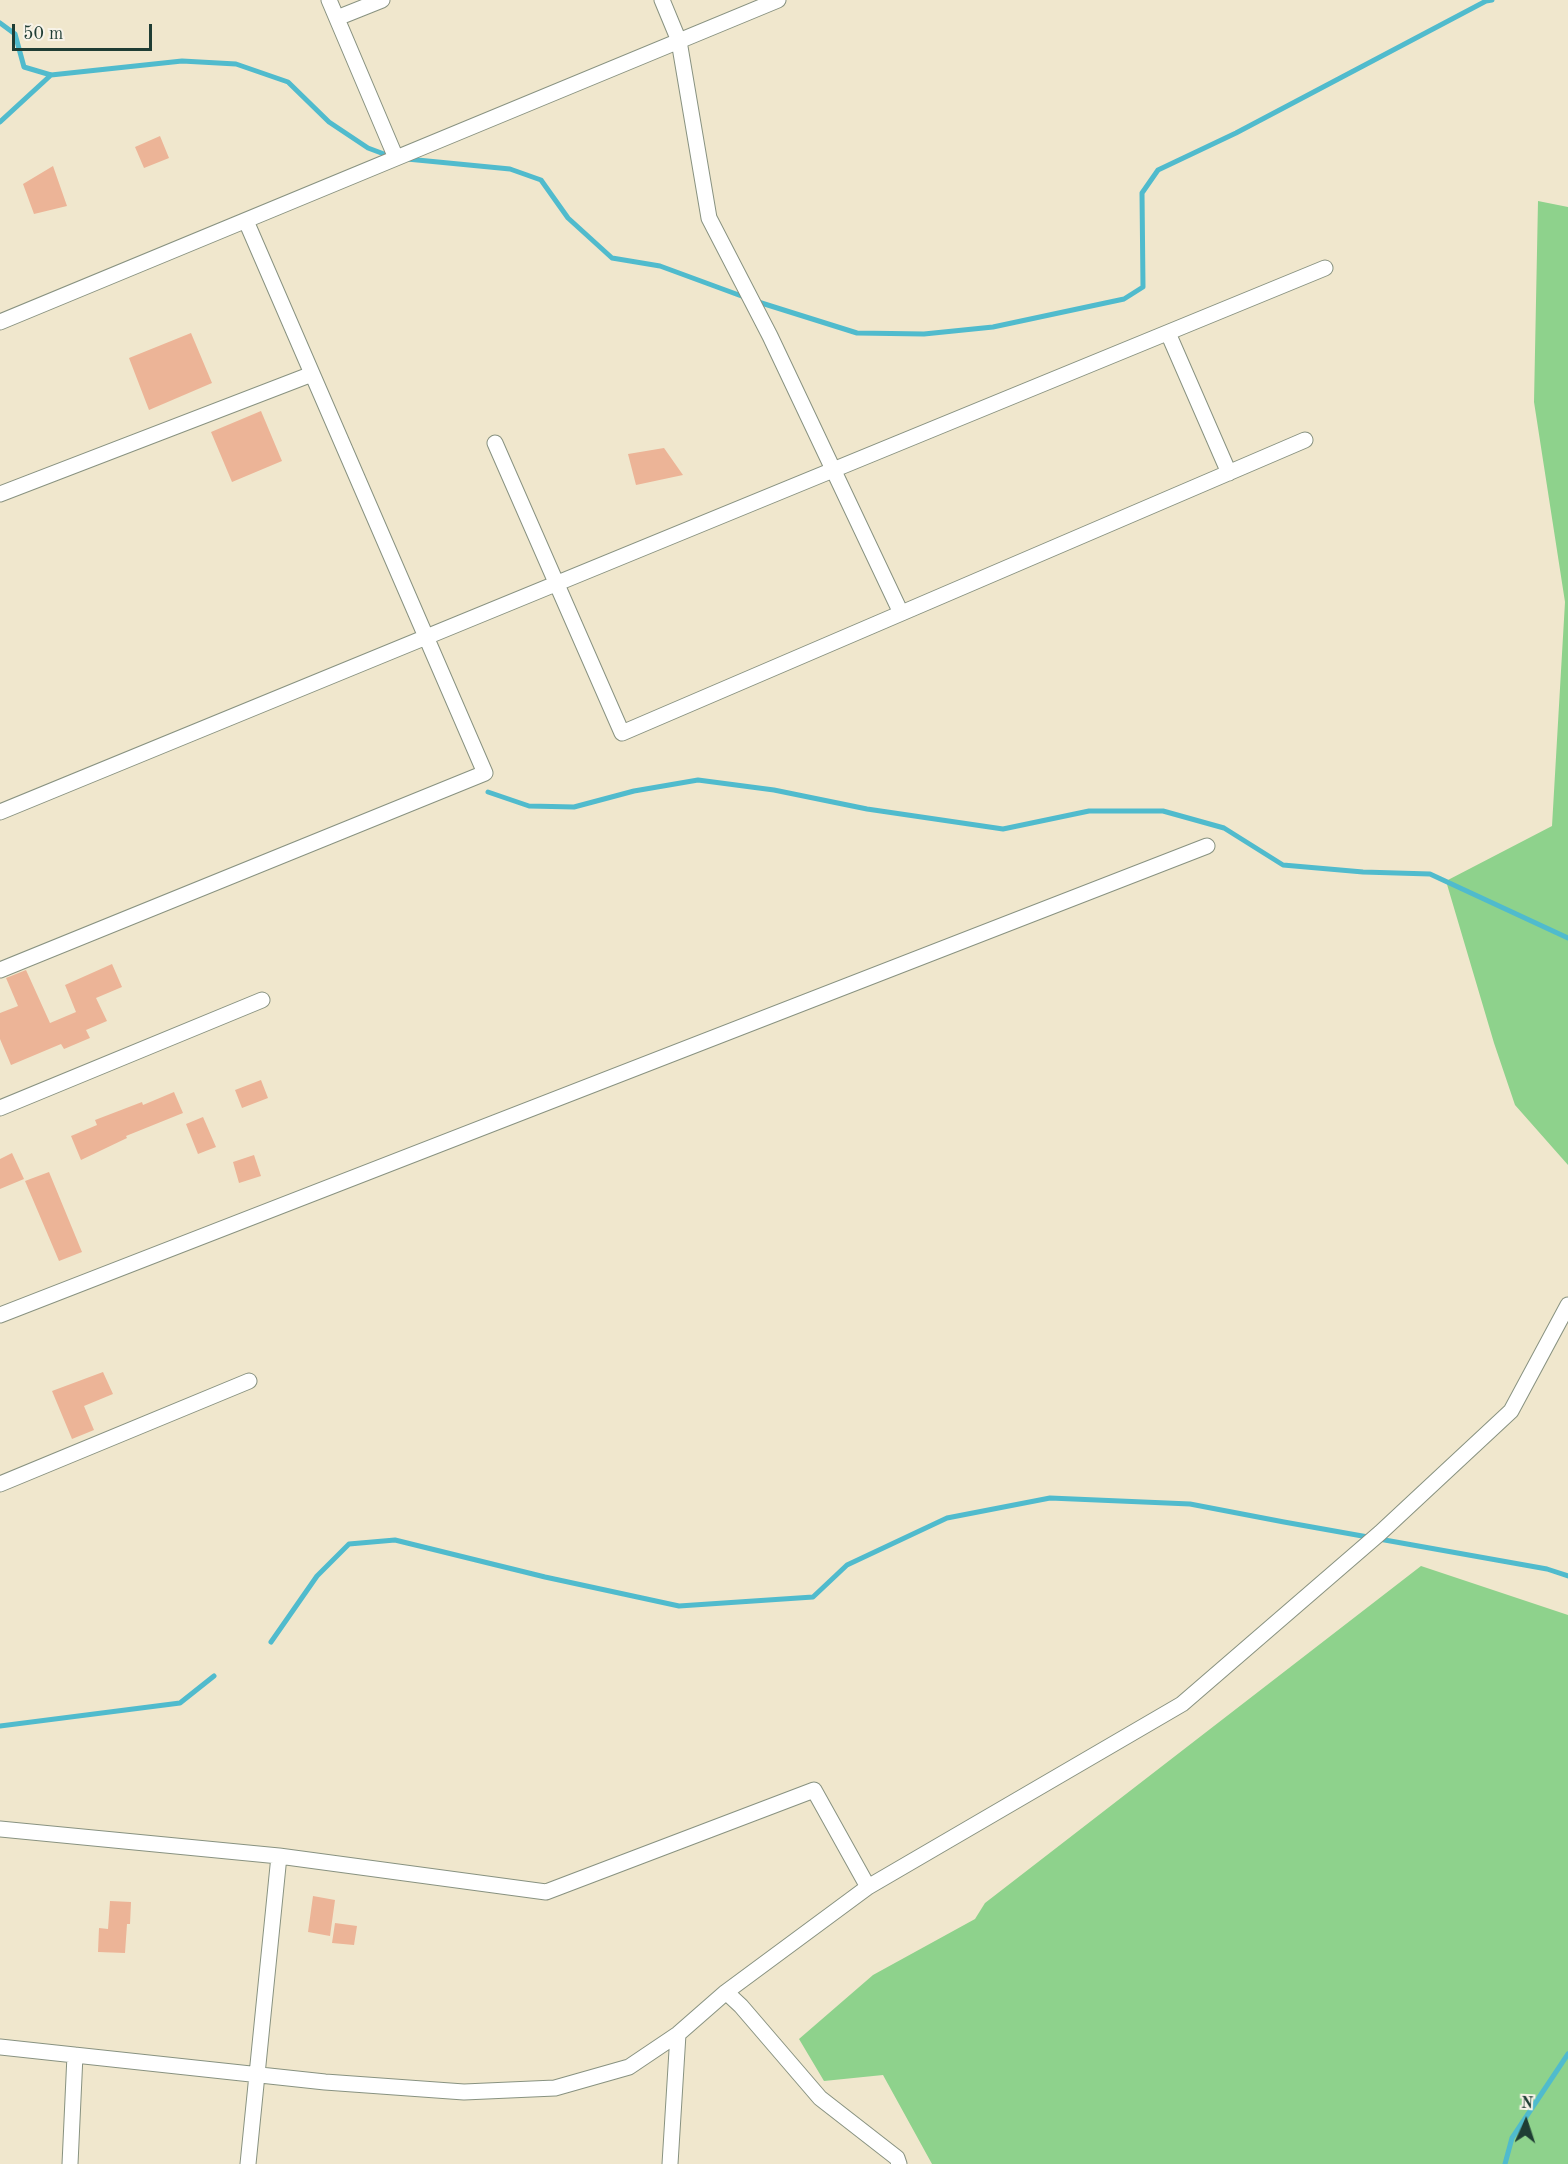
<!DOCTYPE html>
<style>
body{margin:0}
#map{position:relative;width:1568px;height:2164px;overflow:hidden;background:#f0e7cd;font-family:"Old Standard TT",serif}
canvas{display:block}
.north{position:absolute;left:1496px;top:2092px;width:60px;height:60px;-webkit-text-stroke:4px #f7f3e8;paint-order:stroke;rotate:3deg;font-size:16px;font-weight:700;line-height:24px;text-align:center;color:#1f3d34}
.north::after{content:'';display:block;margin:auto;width:21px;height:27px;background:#1f3d34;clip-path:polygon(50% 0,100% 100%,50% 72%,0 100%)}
.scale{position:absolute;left:12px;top:24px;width:140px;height:27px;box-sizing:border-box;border:3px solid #1f3d34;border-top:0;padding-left:8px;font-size:18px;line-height:21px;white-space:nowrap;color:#1f3d34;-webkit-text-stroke:4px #f7f3e8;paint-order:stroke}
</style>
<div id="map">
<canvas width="1568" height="2164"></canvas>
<div class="north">N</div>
<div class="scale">50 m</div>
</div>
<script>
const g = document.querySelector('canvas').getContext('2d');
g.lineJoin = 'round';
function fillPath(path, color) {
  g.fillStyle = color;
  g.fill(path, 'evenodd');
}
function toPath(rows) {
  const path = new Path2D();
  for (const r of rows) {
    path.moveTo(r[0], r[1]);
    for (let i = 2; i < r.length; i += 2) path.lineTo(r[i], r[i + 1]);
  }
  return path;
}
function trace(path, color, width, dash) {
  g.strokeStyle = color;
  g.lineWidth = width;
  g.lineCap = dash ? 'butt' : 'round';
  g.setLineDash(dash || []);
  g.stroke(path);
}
fillPath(toPath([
 [1538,201,1568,207,1568,1165,1515,1105,1494,1043,1446,881,1552,826,1565,602,1534,402],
 [1421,1566,1568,1615,1568,2164,932,2164,883,2075,824,2081,799,2039,873,1975,975,1919,985,1903]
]), '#8ed28c');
trace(toPath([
 [0,23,15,34,24,67,51,75,182,61,236,64,288,82,329,122,368,148,392,157],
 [0,122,51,75],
 [407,159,510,169,541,180,568,218,612,258,660,266,747,298],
 [755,301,857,333,924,334,993,327,1124,299,1143,287,1142,193,1158,170,1236,133,1486,1,1492,0],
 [488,792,529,806,574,807,634,791,698,780,774,790,867,809,1003,829,1089,811,1163,811,1224,828,1283,865,1363,872,1430,874,1568,938],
 [271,1642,317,1576,349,1544,395,1540,545,1577,679,1606,813,1597,847,1565,947,1518,1050,1498,1190,1504,1284,1522,1547,1569,1568,1576],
 [0,1726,180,1703,214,1676],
 [1505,2164,1512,2138,1568,2054]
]), '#50bbcd', 5);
fillPath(toPath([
 [160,136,169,158,144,168,135,147],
 [53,166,67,206,34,214,23,184],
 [191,333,212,383,149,410,129,358],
 [261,411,282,461,232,482,211,432],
 [664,448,683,475,636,485,628,454],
 [112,964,122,987,96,998,107,1021,86,1030,90,1038,64,1049,61,1044,11,1065,0,1039,0,1013,18,1006,6,978,26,970,50,1023,76,1012,65,985],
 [261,1080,268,1098,242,1108,235,1090],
 [174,1092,183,1113,126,1136,127,1138,81,1160,71,1136,97,1125,95,1120,142,1102,143,1105],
 [203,1117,216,1147,198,1154,186,1124],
 [12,1153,24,1179,0,1189,0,1159],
 [254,1155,261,1176,239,1183,233,1162],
 [49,1172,82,1252,59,1261,25,1181],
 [103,1372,113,1394,84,1406,94,1430,72,1439,52,1391],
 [313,1896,335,1900,330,1936,308,1932],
 [110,1901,131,1902,130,1924,127,1924,125,1953,98,1952,99,1928,108,1929],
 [335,1923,357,1926,354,1945,332,1943]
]), '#ecb497');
const minor = toPath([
 [329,0,396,158],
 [662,0,679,41,709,218,770,336,901,613],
 [337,18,382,0],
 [0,322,778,0],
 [1168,333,1229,473],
 [495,443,622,733,1305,440],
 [0,494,312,374],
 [0,812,1325,268],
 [0,970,485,773,246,221],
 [0,1108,262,1000],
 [0,1315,1207,846],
 [0,1484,249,1381],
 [0,1829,279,1856,546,1892,814,1790,868,1887],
 [726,1992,741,2006,820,2098,897,2158,899,2164],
 [0,2047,325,2082,464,2092,555,2088,629,2067,678,2034,726,1992,868,1887,1182,1704,1380,1533,1511,1411,1568,1305],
 [70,2164,75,2055],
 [248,2164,279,1856],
 [670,2164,678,2034]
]);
trace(minor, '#889280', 17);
trace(minor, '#fff', 15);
</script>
